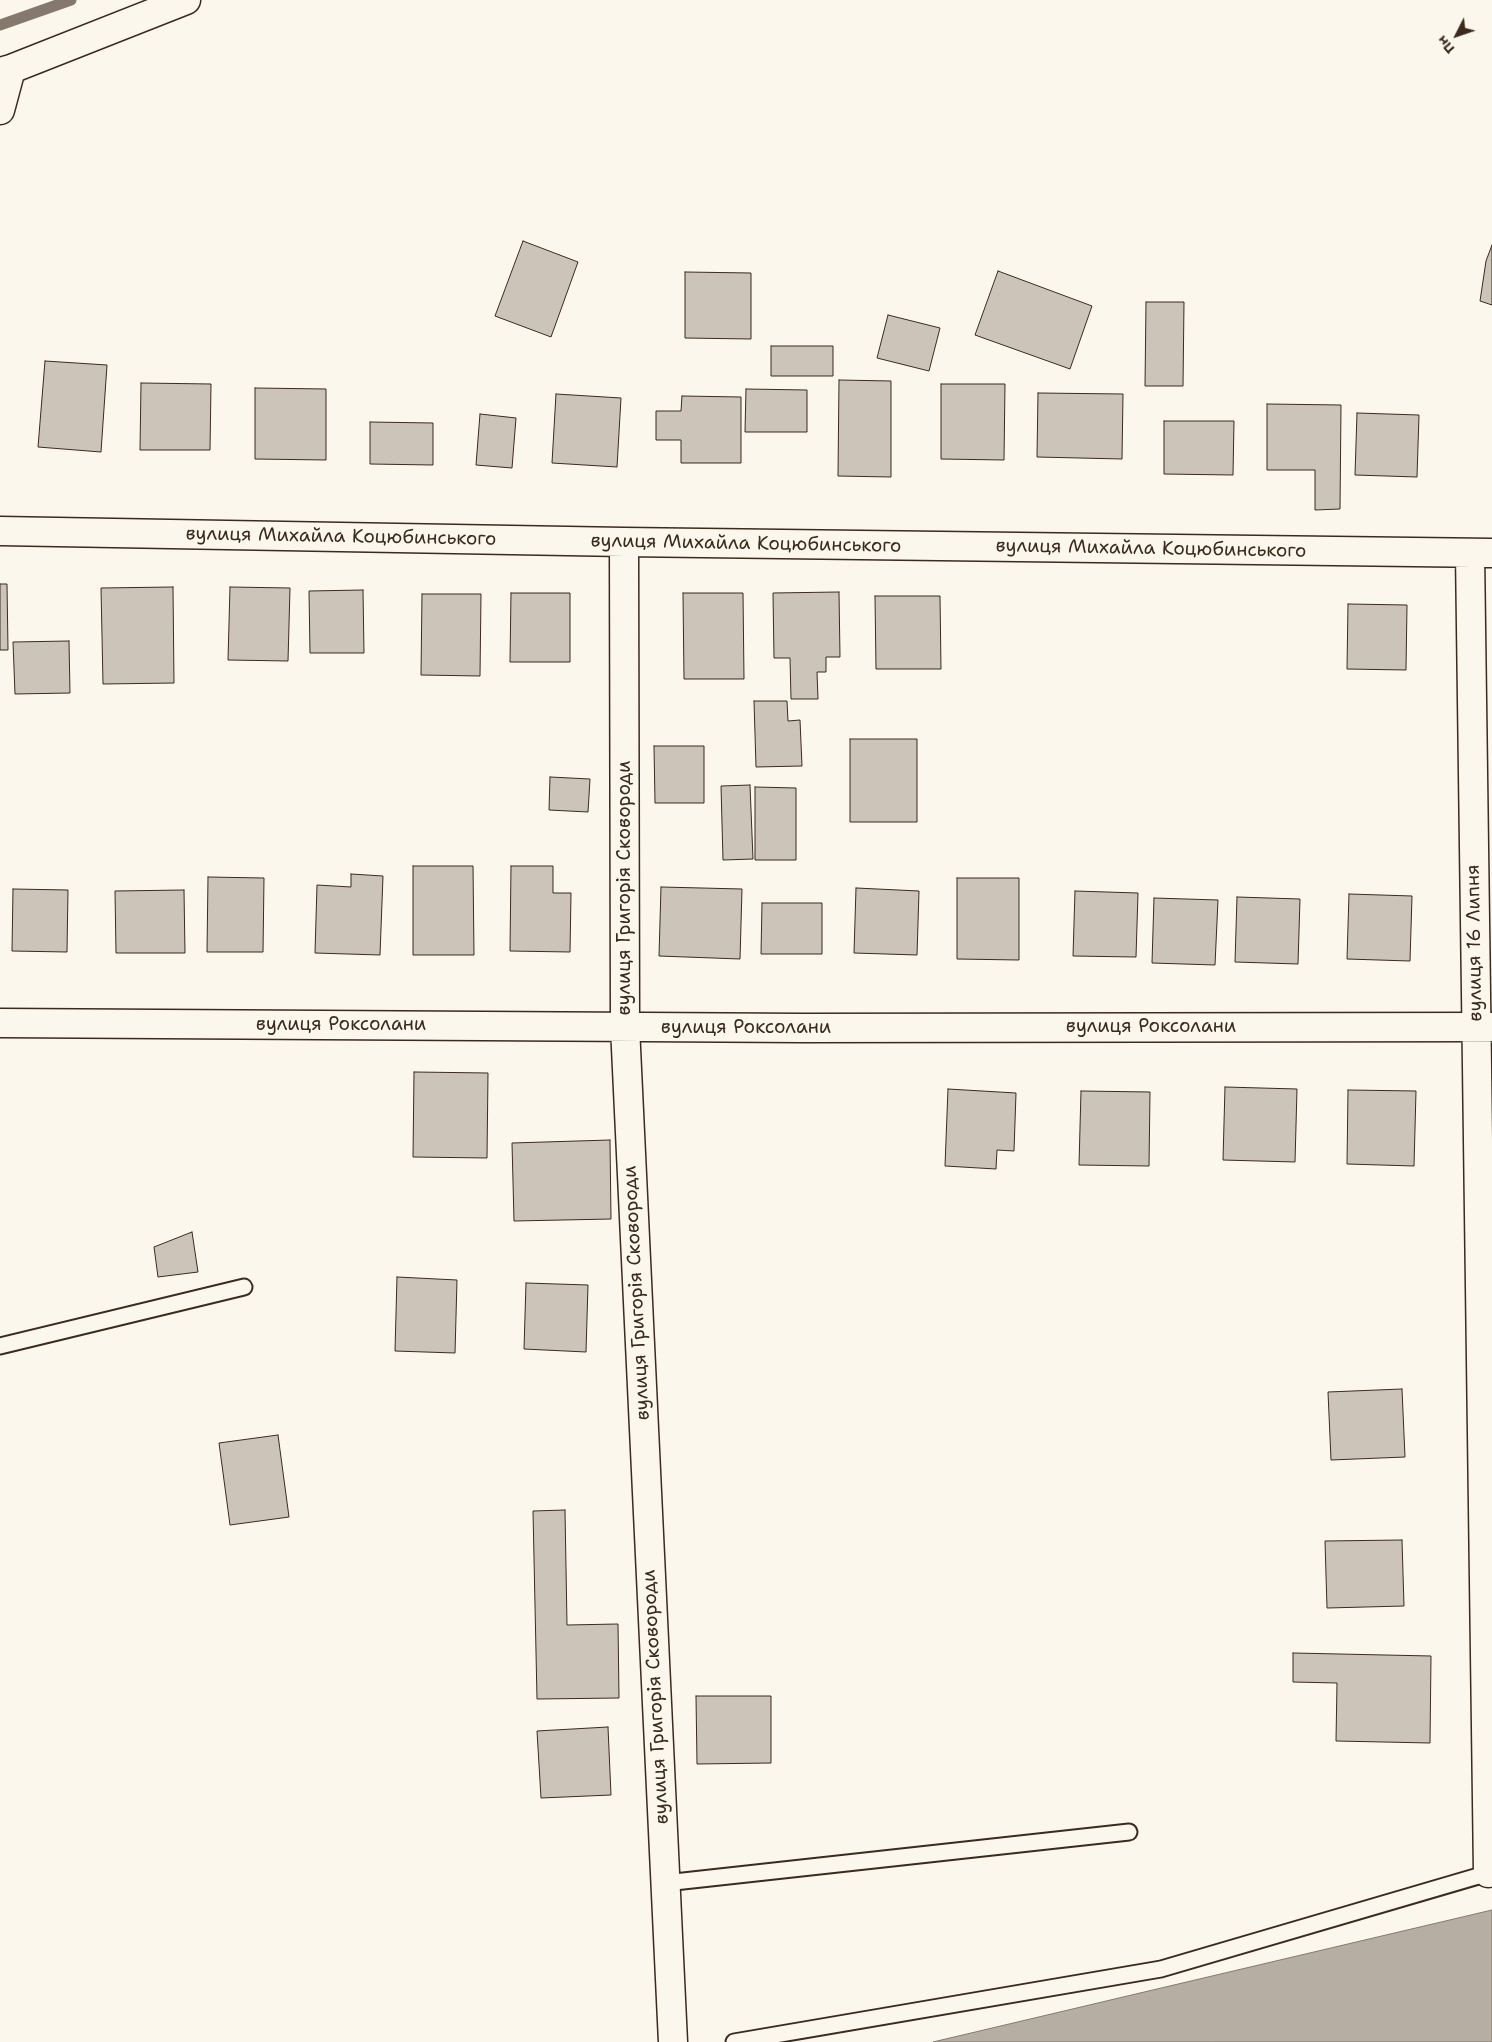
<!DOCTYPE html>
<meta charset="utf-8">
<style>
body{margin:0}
#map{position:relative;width:1492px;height:2042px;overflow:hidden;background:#fbf7ec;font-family:"Shantell Sans",sans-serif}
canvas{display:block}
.north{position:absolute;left:1432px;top:10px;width:50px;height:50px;-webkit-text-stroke:4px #fbf7ec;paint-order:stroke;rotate:229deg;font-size:14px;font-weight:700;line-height:20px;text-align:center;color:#3b2a1e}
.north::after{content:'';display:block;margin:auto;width:18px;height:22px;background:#3b2a1e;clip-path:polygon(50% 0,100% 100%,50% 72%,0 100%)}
</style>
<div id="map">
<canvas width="1492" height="2042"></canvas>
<div class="north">Пн</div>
</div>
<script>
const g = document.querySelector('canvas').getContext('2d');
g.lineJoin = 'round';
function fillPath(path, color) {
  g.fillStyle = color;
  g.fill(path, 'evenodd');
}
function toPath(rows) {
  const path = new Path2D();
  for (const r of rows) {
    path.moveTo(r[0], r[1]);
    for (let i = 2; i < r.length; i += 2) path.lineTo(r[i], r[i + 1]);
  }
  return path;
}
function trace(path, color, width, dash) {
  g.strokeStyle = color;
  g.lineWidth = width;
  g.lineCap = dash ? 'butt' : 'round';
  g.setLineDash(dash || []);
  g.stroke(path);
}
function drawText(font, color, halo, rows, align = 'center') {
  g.font = font + ' "Shantell Sans",sans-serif';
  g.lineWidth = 4;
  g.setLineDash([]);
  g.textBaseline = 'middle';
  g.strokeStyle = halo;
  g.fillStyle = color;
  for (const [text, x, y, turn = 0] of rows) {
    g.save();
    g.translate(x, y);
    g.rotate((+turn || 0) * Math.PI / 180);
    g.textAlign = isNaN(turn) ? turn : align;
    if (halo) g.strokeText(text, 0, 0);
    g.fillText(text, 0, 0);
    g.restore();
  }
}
const water = toPath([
 [1492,1910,1492,2042,933,2042,1140,1993,1492,1910]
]);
fillPath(water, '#b6aea2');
trace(water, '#85796d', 1);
trace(toPath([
 [0,25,71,0]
]), '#85796d', 11);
const building = toPath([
 [523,241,578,262,551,337,495,316,523,241],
 [1492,245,1492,305,1480,301,1486,261,1492,245],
 [998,271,1092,306,1070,369,975,335,998,271],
 [685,272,751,273,751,339,685,338,685,272],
 [1146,302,1184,302,1183,386,1145,386,1146,302],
 [888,315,940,328,929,371,877,358,888,315],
 [771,346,833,346,833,376,771,376,771,346],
 [45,361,107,365,101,452,38,447,45,361],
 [839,380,891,381,891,477,838,476,839,380],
 [141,383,211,384,210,450,140,450,141,383],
 [941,384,1005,384,1004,460,941,459,941,384],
 [255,388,326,389,326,460,255,459,255,388],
 [746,389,807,390,807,432,745,432,746,389],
 [1038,393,1123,394,1122,459,1037,457,1038,393],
 [556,394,621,398,617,467,552,463,556,394],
 [682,396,741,397,741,463,681,463,681,440,656,440,656,411,681,411,682,396],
 [1267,404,1341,405,1340,509,1315,510,1315,470,1267,470,1267,404],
 [1357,413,1419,415,1417,477,1355,475,1357,413],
 [480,414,516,418,512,468,476,465,480,414],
 [1164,421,1234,421,1233,475,1164,474,1164,421],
 [370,422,433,423,433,465,370,464,370,422],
 [0,584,7,584,8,650,0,650,0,584],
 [173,587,174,683,103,684,101,588,173,587],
 [230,587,290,588,288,661,228,660,230,587],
 [363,590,364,653,310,653,309,591,363,590],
 [839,592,840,657,826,657,826,672,817,672,818,699,791,699,790,658,774,658,773,593,839,592],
 [511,593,570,593,570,662,510,662,511,593],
 [683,593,743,593,744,679,684,679,683,593],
 [422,594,481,594,480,676,421,675,422,594],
 [875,596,940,596,941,669,876,669,875,596],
 [1348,604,1407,605,1406,670,1347,669,1348,604],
 [69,641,70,693,15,694,13,642,69,641],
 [754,701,787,701,788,721,800,720,802,766,756,767,754,701],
 [850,739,917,739,917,822,850,822,850,739],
 [654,746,704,746,704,803,655,803,654,746],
 [550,777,590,779,588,812,549,810,550,777],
 [750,785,753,859,723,860,721,786,750,785],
 [755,787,796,788,796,860,755,860,755,787],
 [413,866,473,866,474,955,413,955,413,866],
 [511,866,553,866,553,893,571,893,570,952,510,951,511,866],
 [351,874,383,876,380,955,315,953,317,885,351,887,351,874],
 [208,877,264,878,263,952,207,952,208,877],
 [957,878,1019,878,1019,960,957,959,957,878],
 [661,887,742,889,740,959,659,956,661,887],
 [856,888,919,891,917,955,854,953,856,888],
 [13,889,68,890,67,952,12,951,13,889],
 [184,890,185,953,116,953,115,891,184,890],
 [1075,891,1138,893,1136,957,1073,956,1075,891],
 [1349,894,1412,896,1410,961,1347,959,1349,894],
 [1237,897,1300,899,1298,964,1235,962,1237,897],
 [1154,898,1218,900,1215,965,1152,963,1154,898],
 [762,903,822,903,822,954,761,954,762,903],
 [414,1072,488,1073,487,1158,413,1157,414,1072],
 [1225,1087,1297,1089,1295,1162,1223,1160,1225,1087],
 [948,1089,1016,1093,1014,1151,997,1150,996,1169,945,1166,948,1089],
 [1348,1090,1416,1091,1414,1166,1347,1164,1348,1090],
 [1081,1091,1150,1092,1149,1166,1079,1165,1081,1091],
 [610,1140,611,1219,514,1221,512,1143,610,1140],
 [192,1232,198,1272,158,1277,154,1247,192,1232],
 [397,1277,457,1280,455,1353,395,1351,397,1277],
 [526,1283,588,1285,586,1352,524,1349,526,1283],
 [1402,1389,1405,1457,1331,1460,1328,1392,1402,1389],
 [278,1435,289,1517,230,1525,219,1443,278,1435],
 [565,1510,567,1625,618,1624,619,1698,537,1699,533,1511,565,1510],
 [1402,1540,1404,1606,1327,1608,1325,1541,1402,1540],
 [1293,1653,1431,1656,1430,1743,1336,1741,1337,1683,1293,1682,1293,1653],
 [696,1696,771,1696,771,1763,697,1764,696,1696],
 [608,1727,611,1795,541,1798,537,1731,608,1727]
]);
fillPath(building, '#ccc4b9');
trace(building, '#3b2a1e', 1);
const service = toPath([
 [0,1346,244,1287],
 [665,1883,1129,1832],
 [734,2042,1161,1969,1492,1872]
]);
const minor = toPath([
 [0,72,11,69,186,0],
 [0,110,11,69],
 [0,531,624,542,1492,553],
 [624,542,625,1027,673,2042],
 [1470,553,1488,1873],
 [0,1023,803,1028,1492,1027]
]);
trace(service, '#3b2a1e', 19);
trace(minor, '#3b2a1e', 31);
trace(service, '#fbf7ec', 15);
trace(minor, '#fbf7ec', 28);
drawText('19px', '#3b2a1e', '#fbf7ec', [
 ["вулиця Михайла Коцюбинського",341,537,1],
 ["вулиця Михайла Коцюбинського",746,544,1],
 ["вулиця Михайла Коцюбинського",1151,549,1],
 ["вулиця Григорія Сковороди",625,888,-90],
 ["вулиця 16 Липня",1475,943,-91],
 ["вулиця Роксолани",341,1025],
 ["вулиця Роксолани",1151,1027],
 ["вулиця Роксолани",746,1028],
 ["вулиця Григорія Сковороди",637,1293,-93],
 ["вулиця Григорія Сковороди",656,1697,-93]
]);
</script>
